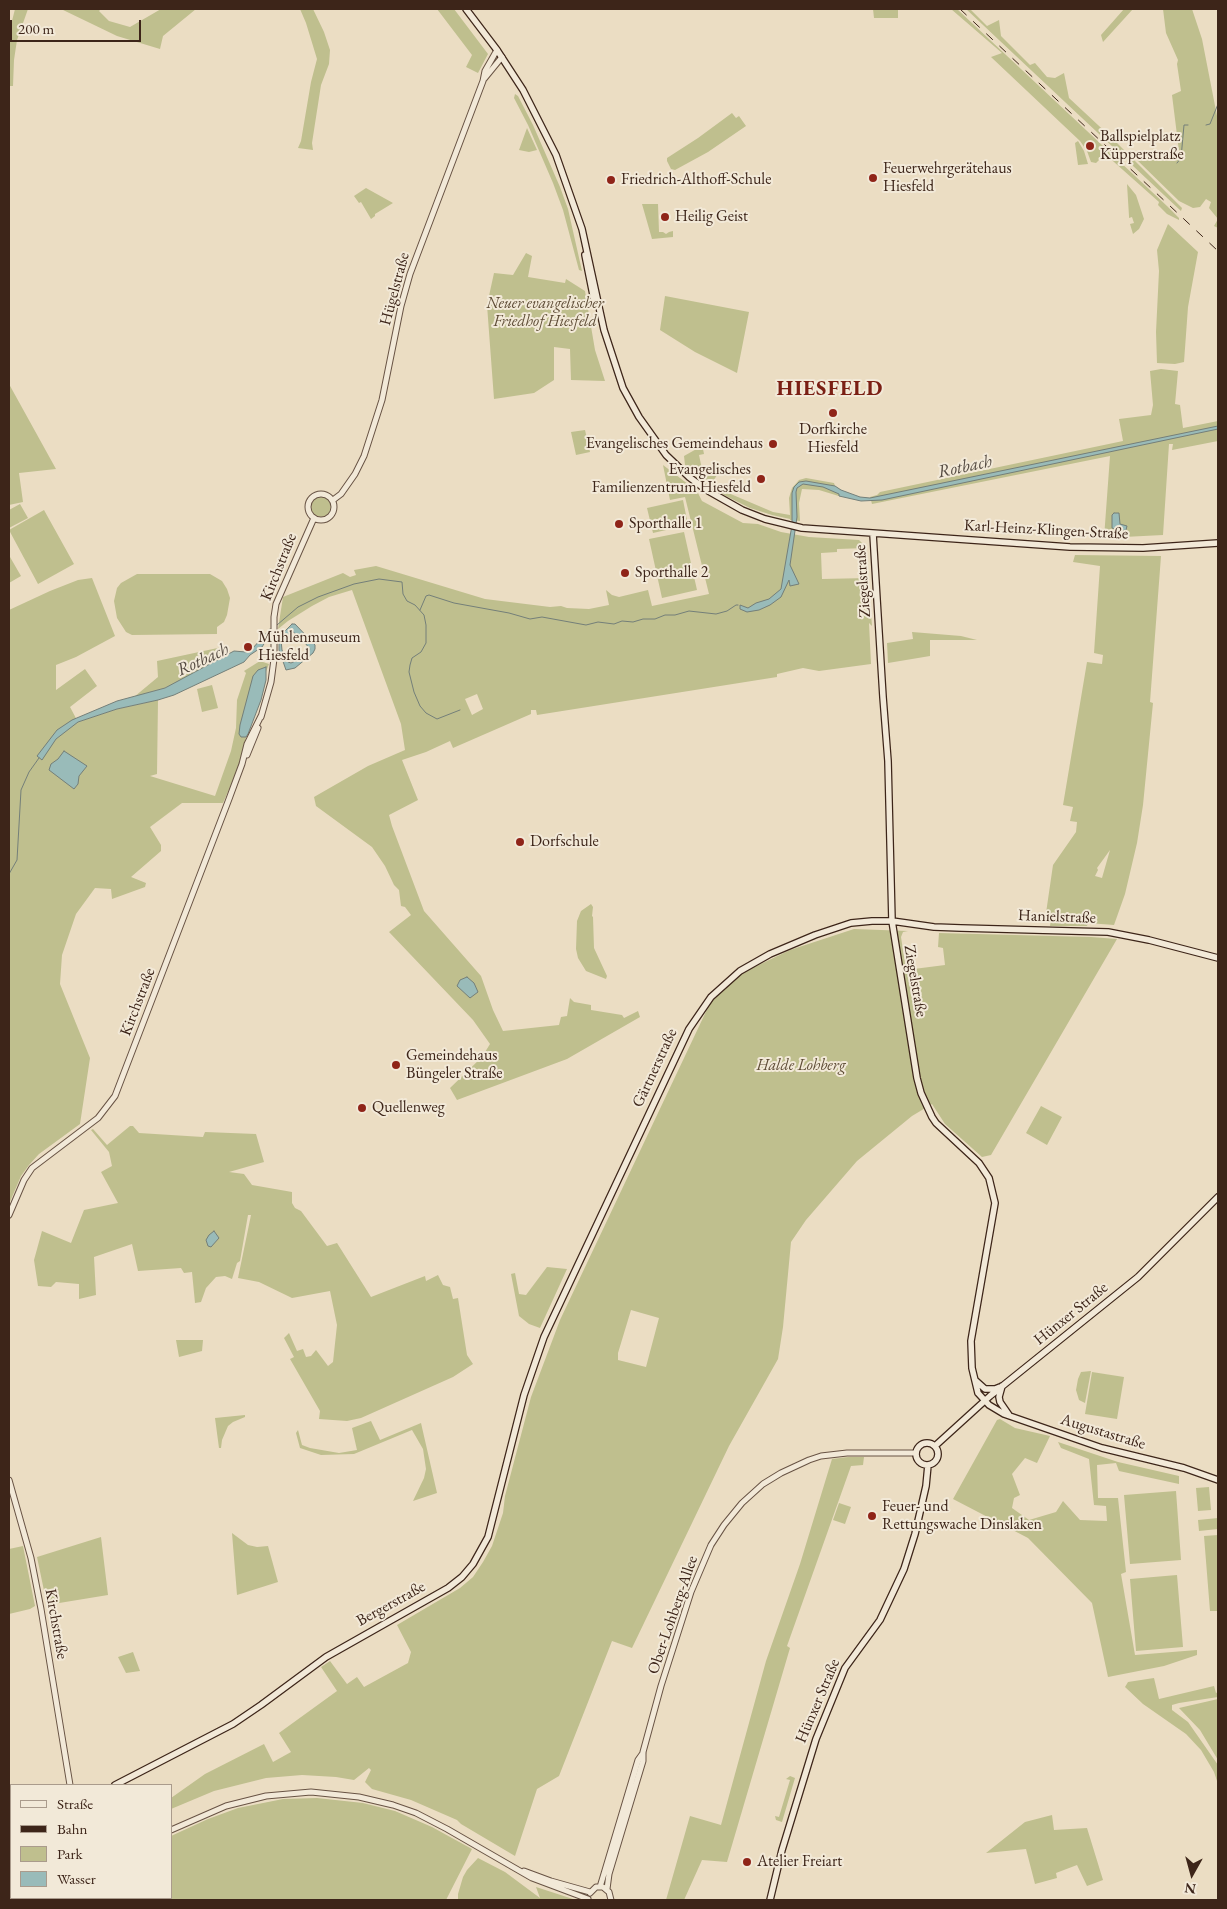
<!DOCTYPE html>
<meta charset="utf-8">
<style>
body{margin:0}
#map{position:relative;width:1227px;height:1909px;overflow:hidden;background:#ebddc3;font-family:"EB Garamond",serif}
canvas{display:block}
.frame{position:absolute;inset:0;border:10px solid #3d2519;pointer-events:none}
.legend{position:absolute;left:10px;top:1784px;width:162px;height:115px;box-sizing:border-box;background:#f2e9d8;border:1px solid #aa9b8c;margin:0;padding:6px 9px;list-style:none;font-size:15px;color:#3d2519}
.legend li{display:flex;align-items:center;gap:10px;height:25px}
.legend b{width:25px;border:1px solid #aa9b8c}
.north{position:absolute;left:1167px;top:1849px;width:50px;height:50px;-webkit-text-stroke:4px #f2e9d8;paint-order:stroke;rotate:187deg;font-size:14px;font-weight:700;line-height:20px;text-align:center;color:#3d2519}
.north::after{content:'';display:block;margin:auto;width:18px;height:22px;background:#3d2519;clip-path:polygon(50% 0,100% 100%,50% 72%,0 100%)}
.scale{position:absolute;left:10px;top:20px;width:131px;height:22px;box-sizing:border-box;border:2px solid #3d2519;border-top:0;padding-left:6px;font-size:15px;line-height:18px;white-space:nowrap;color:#3d2519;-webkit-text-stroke:4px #f2e9d8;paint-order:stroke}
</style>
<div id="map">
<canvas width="1227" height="1909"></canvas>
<div class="frame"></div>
<ul class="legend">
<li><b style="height:6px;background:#f2e9d8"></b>Straße</li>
<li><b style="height:6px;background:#3d2519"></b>Bahn</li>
<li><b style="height:14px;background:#bfbf8e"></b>Park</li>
<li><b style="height:14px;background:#99bbb9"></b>Wasser</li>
</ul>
<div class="north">N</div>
<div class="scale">200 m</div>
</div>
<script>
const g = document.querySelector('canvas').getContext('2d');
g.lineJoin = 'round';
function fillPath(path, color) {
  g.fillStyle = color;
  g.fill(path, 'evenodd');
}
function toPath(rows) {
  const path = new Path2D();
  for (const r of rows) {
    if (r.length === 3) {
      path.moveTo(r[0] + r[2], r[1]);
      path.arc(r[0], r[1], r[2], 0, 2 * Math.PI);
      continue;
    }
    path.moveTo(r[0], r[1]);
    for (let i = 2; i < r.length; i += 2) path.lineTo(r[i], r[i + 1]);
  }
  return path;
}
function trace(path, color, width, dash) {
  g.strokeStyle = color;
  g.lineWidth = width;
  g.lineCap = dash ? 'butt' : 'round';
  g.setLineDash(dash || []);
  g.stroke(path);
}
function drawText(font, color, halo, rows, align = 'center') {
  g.font = font + ' "EB Garamond",serif';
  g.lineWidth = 4;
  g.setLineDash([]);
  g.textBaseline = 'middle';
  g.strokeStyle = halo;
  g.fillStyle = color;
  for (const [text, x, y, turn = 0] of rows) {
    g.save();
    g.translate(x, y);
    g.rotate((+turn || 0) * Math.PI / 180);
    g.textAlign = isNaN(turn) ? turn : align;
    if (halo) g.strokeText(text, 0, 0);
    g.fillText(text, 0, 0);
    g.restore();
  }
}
fillPath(toPath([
 [15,9,28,9,17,40,14,60,13,86,9,86,9,33],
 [61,9,101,9,99,11,109,21,130,27,161,9,196,9,163,36,160,49,117,36],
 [300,9,313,9,324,32,330,50,329,64,321,85,312,143,313,150,298,148,301,141,311,82,317,59,306,23],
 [437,9,454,9,488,54,478,73,466,67,472,55],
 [873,9,898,9,898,18,874,18],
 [951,9,957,9,1167,206,1179,218,1179,220,1167,214,1158,205,1159,202,1105,154,1096,163,1091,162,1087,151,1080,141,991,57,1002,53],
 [966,9,970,9,987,26,999,20,1001,36,1030,65,1035,63,1047,77,1055,78,1064,73,1069,98,1113,139,1182,208,1181,211],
 [1124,9,1133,9,1103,42,1101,35],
 [1163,9,1192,9,1202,39,1217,116,1218,115,1218,228,1214,226,1218,219,1209,208,1211,202,1206,199,1200,207,1193,208,1179,201,1136,159,1179,151,1172,95,1181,91,1177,64,1178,60,1166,33],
 [515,94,518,96,533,125,560,187,568,209,582,271,579,270,563,210,553,183,528,125,514,98],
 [732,113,736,118,739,116,746,126,708,152,675,170,671,169,667,161,667,158,698,138],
 [527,128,537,150,529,152,519,150],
 [1078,141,1084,151,1088,164,1078,165,1075,143],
 [1127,184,1136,195,1144,219,1139,229,1133,234,1130,224,1134,223,1132,217,1129,218,1129,216],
 [366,188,393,203,375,214,375,216,371,219,361,202,359,203,354,196],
 [642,204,658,204,659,232,663,232,666,234,669,232,673,231,673,237,652,239],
 [1168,224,1198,252,1188,307,1184,362,1175,364,1157,363,1156,332,1159,271,1157,250],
 [526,253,532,256,528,277,565,283,566,279,585,291,595,350,605,381,571,380,570,349,554,347,554,380,534,393,494,399,487,305,494,273,513,275],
 [665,296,749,312,737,373,695,352,660,330],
 [1161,369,1178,371,1175,404,1180,405,1183,428,1218,421,1218,441,1172,450,1173,444,1169,444,1163,535,1104,538,1110,456,872,504,870,497,877,495,880,492,1123,441,1119,419,1151,415,1153,405,1150,371],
 [9,384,56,469,19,473,23,502,9,505],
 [585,430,590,452,576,455,571,432],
 [700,447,703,449,704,454,699,455,703,474,706,474,707,476,717,475,712,483,726,492,773,512,790,515,789,498,792,488,799,480,806,478,834,483,835,486,841,490,839,496,842,497,819,490,802,489,799,503,800,521,790,520,790,519,772,515,750,508,724,495,685,465,684,456],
 [663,465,697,491,702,501,743,523,758,524,781,532,809,537,859,540,867,548,837,549,837,552,821,553,822,579,868,578,872,626,869,623,871,664,819,671,803,668,777,674,777,677,537,715,536,710,531,710,531,714,453,748,450,741,426,752,402,760,418,800,389,815,392,826,424,911,481,976,493,1010,503,1031,559,1025,561,1017,567,1016,570,998,574,1002,591,1005,591,1010,622,1015,624,1018,638,1011,640,1017,567,1059,457,1100,450,1088,482,1057,490,1044,473,1020,389,932,411,915,405,907,401,906,399,890,394,885,385,866,372,847,316,806,314,797,368,766,405,750,401,724,352,590,329,597,312,606,288,621,278,629,283,597,343,573,350,577,356,575,354,570,376,566,485,599,550,607,561,606,567,608,589,609,609,605,606,590,612,595,619,597,648,590,652,606,709,594,685,497,670,500],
 [477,694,483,709,472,715,465,699],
 [321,507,10],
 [683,500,688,525,653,533,647,508],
 [20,504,28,518,9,528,9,510],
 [44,510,74,564,38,584,9,530],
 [684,532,697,590,662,598,649,539],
 [1075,555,1161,556,1150,702,1153,703,1143,805,1137,843,1125,894,1114,925,1088,923,1087,926,1050,926,1052,914,1046,913,1053,865,1076,832,1077,822,1070,821,1073,807,1063,805,1087,662,1102,664,1103,655,1094,653,1100,566,1073,562],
 [1110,850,1102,878,1095,876,1098,870,1097,868],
 [10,557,21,576,9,583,9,558],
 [137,574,210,574,222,581,227,589,230,598,227,615,224,622,217,627,217,634,132,635,126,632,117,618,114,601,117,588,121,583],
 [92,578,115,636,76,657,56,665,56,690,85,669,97,686,70,707,78,722,117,709,158,700,157,774,150,776,215,796,231,751,236,728,237,700,246,673,244,671,260,661,269,664,241,737,246,737,237,771,223,803,182,803,150,827,161,845,161,851,131,877,146,883,145,887,112,899,111,889,95,888,76,914,62,955,60,984,90,1058,80,1124,39,1154,29,1165,21,1176,9,1204,9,610,50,591,78,580],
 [912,632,961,636,977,640,930,640,930,656,888,663,887,643,913,639],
 [227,646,230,652,176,683,165,688,134,697,158,677,157,661],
 [212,685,218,708,202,712,197,689],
 [591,904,593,907,592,916,593,917,594,948,607,976,606,979,586,971,578,958,576,949,577,921,581,911],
 [854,929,908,931,903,932,901,937,906,970,945,965,943,948,938,947,939,933,1091,937,1117,939,991,1155,982,1157,945,1124,932,1104,912,1116,857,1161,806,1220,791,1242,783,1327,778,1359,729,1446,632,1648,612,1641,559,1776,537,1789,515,1856,461,1824,457,1820,411,1800,372,1789,365,1782,371,1770,369,1768,354,1780,336,1777,302,1775,266,1778,214,1791,171,1809,171,1798,205,1774,264,1744,273,1762,291,1752,279,1733,337,1691,321,1667,330,1661,347,1684,357,1677,364,1687,408,1663,411,1652,397,1625,460,1588,473,1577,483,1562,492,1546,503,1513,505,1496,531,1397,560,1320,711,1001,740,974,790,950],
 [631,1310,659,1318,646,1367,618,1360,618,1353],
 [1041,1106,1062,1117,1047,1145,1026,1133],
 [130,1126,133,1126,139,1133,203,1137,205,1132,256,1134,264,1162,229,1172,244,1174,252,1185,292,1192,292,1203,295,1208,301,1211,327,1246,337,1243,371,1297,425,1276,426,1281,438,1275,443,1285,450,1287,453,1299,458,1298,467,1355,473,1364,453,1377,361,1418,347,1421,319,1419,320,1411,290,1359,294,1357,284,1338,289,1333,297,1351,303,1349,306,1357,311,1356,316,1350,328,1366,333,1362,337,1325,330,1291,292,1298,259,1282,238,1278,251,1215,248,1215,240,1261,237,1263,232,1279,225,1276,216,1277,206,1288,201,1302,195,1303,192,1272,184,1273,181,1268,138,1271,132,1244,94,1257,96,1295,79,1299,79,1284,56,1282,51,1287,38,1286,34,1260,42,1231,71,1243,84,1210,118,1203,101,1172,112,1166,109,1152,91,1130,93,1129,107,1145],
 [547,1267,567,1269,540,1328,529,1324,519,1316,511,1274,515,1273,519,1294,526,1295],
 [176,1340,203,1340,202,1351,179,1357],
 [1091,1371,1085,1403,1079,1400,1076,1390,1078,1379,1081,1372],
 [1092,1372,1124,1377,1117,1419,1085,1414],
 [245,1415,245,1417,233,1422,228,1426,222,1440,221,1448,219,1448,215,1418],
 [1000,1419,1015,1428,1050,1436,1037,1463,1025,1458,1012,1474,1020,1495,1014,1498,1012,1508,1029,1520,1056,1512,1063,1501,1080,1520,1107,1521,1106,1506,1094,1505,1089,1459,1061,1448,1058,1442,1118,1462,1179,1476,1179,1484,1119,1471,1116,1463,1097,1465,1098,1498,1118,1498,1126,1572,1121,1574,1135,1655,1197,1650,1197,1655,1164,1666,1108,1677,1092,1603,1028,1538,953,1499,997,1420],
 [371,1421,380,1440,421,1423,437,1493,413,1501,424,1478,426,1469,423,1449,412,1430,354,1454,321,1455,300,1448,296,1433,298,1430,302,1445,310,1448,339,1453,357,1450,352,1428],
 [848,1457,864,1457,863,1465,851,1466,787,1646,790,1648,727,1862,702,1860,684,1900,666,1900,690,1816,721,1825,766,1661,800,1564,832,1459],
 [1209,1487,1211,1510,1198,1511,1196,1488],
 [1176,1491,1181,1560,1130,1564,1124,1495],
 [839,1503,851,1507,845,1524,833,1520],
 [1218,1518,1218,1529,1199,1531,1198,1520],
 [232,1533,248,1545,257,1547,268,1546,278,1582,237,1595],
 [1218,1535,1218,1611,1210,1611,1204,1536],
 [101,1537,108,1595,47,1605,37,1557],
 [23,1546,35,1606,30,1609,9,1614,9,1549],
 [1177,1575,1183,1647,1136,1651,1130,1579],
 [133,1652,140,1671,126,1673,118,1657],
 [1154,1678,1159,1699,1214,1686,1216,1693,1218,1692,1218,1697,1179,1703,1172,1705,1172,1710,1188,1722,1218,1765,1218,1784,1214,1772,1201,1750,1186,1734,1143,1704,1125,1687,1128,1682],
 [1218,1699,1218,1760,1200,1730,1179,1708],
 [790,1776,795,1778,782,1822,776,1820,775,1816,779,1817,790,1780,786,1779],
 [317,1798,363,1803,395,1811,432,1827,472,1849,446,1900,11,1900,14,1898,171,1898,171,1836,208,1819,238,1808,283,1799],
 [1052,1815,1054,1830,1087,1828,1103,1880,1087,1886,1077,1865,1056,1873,1057,1878,1035,1884,1026,1849,986,1853,1025,1822],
 [478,1858,505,1872,540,1898,536,1887,576,1900,458,1900,458,1894,463,1877,467,1870]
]), '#bfbf8e');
const water = toPath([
 [1218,426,1218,429,882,500,861,501,839,496,839,494,823,487,803,484,797,488,796,492,797,517,790,565,799,584,790,586,789,580,781,597,770,605,759,610,747,612,740,609,740,605,748,608,756,603,769,599,781,589,792,525,792,493,794,487,799,482,806,481,835,486,841,490,860,497,870,498,1218,426],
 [1114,513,1119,513,1120,524,1127,526,1126,530,1121,531,1112,528,1112,515,1114,513],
 [292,624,295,624,315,645,315,649,313,653,295,668,286,670,279,650,279,637,292,624],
 [293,632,300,637,310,649,304,657,291,663,288,662,286,659,282,650,281,640,293,632],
 [270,629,269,636,262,647,250,655,244,662,174,695,158,700,117,709,78,722,56,739,42,760,37,756,57,730,72,720,117,701,165,688,234,651,246,652,252,649,270,629],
 [266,667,266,680,261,700,248,734,246,737,241,737,239,734,240,725,253,676,258,670,266,667],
 [64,751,87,766,79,776,78,784,74,789,49,770,51,764,58,759,64,751],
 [467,977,474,983,478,992,470,998,457,986,460,980,467,977],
 [214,1231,219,1238,211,1247,208,1246,206,1240,209,1235,214,1231]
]);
fillPath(water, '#99bbb9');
trace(water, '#747f79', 1);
trace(toPath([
 [1206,125,1210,124,1218,104],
 [1177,163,1181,158,1184,125,1188,125],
 [420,610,426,596,429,595,454,603,509,613,530,619,542,617,586,625,598,622,614,624,622,621,633,622,643,619,655,619,665,615,675,615,689,611,716,614,727,611,736,605,738,605],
 [277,625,298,607,318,597,354,584,379,579,402,582,403,594,407,601,415,605,424,615,426,625,426,643,421,652,412,658,410,665,409,672,414,692,420,706,426,713,437,719,460,710],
 [9,874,17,860,21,790,29,772,39,758]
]), '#747f79', 1);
const tertiary = toPath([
 [484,79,502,57],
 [321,507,13],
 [333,500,341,494,355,474,364,456,382,400,401,306,410,274,483,81,485,71,497,50],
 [261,717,271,682,274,659,274,617,276,604,314,518],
 [247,755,258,728],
 [9,1215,24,1180,32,1168,98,1118,115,1096,229,799,242,764,247,744,261,716],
 [9,1480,31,1558,41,1609,70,1785],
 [171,1830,226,1806,266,1796,311,1792,359,1797,393,1805,416,1813,447,1829,532,1878,588,1899],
 [524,1871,551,1881,590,1892],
 [600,1887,638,1760,643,1753],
 [607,1889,609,1874,643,1761,643,1752,661,1686,691,1592,711,1545,724,1525,742,1503,763,1484,781,1473,809,1460,821,1456,847,1453,916,1453],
 [590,1893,596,1887,603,1887,609,1892,611,1900]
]);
const secondary = toPath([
 [466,9,497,50,523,90,556,155,582,229,604,330,623,388,639,417,666,455,689,477,705,489,742,510,765,519,802,528,1070,547,1143,548,1218,543],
 [585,255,595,305],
 [873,534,883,697,888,761,892,921,917,1078,921,1093,932,1117,936,1123,979,1163,989,1178,995,1203,971,1341,972,1368,978,1393,989,1405,1004,1414,1102,1448,1184,1468,1218,1480],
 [975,1380,985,1389,995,1389,1000,1387],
 [1002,1386,999,1397,1000,1402,1009,1415],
 [927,1454,11],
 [935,1446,990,1396,1138,1277,1218,1197],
 [115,1785,233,1724,261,1705,326,1657,448,1588,462,1577,473,1564,488,1537,524,1395,544,1337,689,1029,711,997,740,971,770,954,815,935,851,923,872,921,892,921,934,927,961,928,1108,932,1149,940,1218,958],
 [9,1896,11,1893],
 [770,1900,782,1850,816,1739,845,1668,880,1620,904,1569,915,1534,926,1486,928,1465]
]);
trace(tertiary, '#685344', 7);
trace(secondary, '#3d2519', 8);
trace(tertiary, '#f2e9d8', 5);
trace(secondary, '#f2e9d8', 5.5);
trace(toPath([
 [960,9,1218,251]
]), '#3d2519', 1, [9, 9]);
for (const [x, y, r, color] of [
 [1090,146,5,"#8f2418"],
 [873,178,5,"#8f2418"],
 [611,180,5,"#8f2418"],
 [665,217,5,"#8f2418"],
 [833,413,5,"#8f2418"],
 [773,444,5,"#8f2418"],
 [761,479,5,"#8f2418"],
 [619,524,5,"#8f2418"],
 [625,573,5,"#8f2418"],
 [248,647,5,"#8f2418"],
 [520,842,5,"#8f2418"],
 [396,1065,5,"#8f2418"],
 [362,1108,5,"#8f2418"],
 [872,1516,5,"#8f2418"],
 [747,1862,5,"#8f2418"]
]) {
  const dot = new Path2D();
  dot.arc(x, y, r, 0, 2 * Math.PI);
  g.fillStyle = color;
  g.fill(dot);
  trace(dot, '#f2e9d8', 2);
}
drawText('16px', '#3d2519', '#f2e9d8', [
 ["Ballspielplatz",1100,137],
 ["Küpperstraße",1100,155],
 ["Feuerwehrgerätehaus",883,169],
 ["Hiesfeld",883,187],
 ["Friedrich-Althoff-Schule",621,180],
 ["Heilig Geist",675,217],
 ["Dorfkirche",833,430,"center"],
 ["Hiesfeld",833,448,"center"],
 ["Evangelisches Gemeindehaus",763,444,"right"],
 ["Evangelisches",751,470,"right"],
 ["Familienzentrum Hiesfeld",751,488,"right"],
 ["Sporthalle 1",629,524],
 ["Sporthalle 2",635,573],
 ["Mühlenmuseum",258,638],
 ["Hiesfeld",258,656],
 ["Dorfschule",530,842],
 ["Gemeindehaus",406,1056],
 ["Büngeler Straße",406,1074],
 ["Quellenweg",372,1108],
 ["Feuer- und",882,1507],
 ["Rettungswache Dinslaken",882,1525],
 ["Atelier Freiart",757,1862]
], 'left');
drawText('16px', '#3d2519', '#f2e9d8', [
 ["Hügelstraße",395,289,-75],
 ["Karl-Heinz-Klingen-Straße",1046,530,3],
 ["Kirchstraße",279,567,-68],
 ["Ziegelstraße",863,581,-94],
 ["Hanielstraße",1057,917,2],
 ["Ziegelstraße",915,981,80],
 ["Kirchstraße",138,1002,-69],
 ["Gärtnerstraße",655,1068,-65],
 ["Hünxer Straße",1071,1314,-39],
 ["Augustastraße",1103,1432,17],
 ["Bergerstraße",391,1604,-29],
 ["Ober-Lohberg-Allee",673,1615,-71],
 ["Kirchstraße",56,1624,80],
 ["Hünxer Straße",818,1701,-67]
]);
drawText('italic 16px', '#5e4c36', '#f2e9d8', [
 ["Neuer evangelischer",545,304],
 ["Friedhof Hiesfeld",545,322],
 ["Halde Lohberg",801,1066]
]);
drawText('italic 18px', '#544a41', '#f2e9d8', [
 ["Rotbach",965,467,-12],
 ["Rotbach",203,660,-25]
]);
g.letterSpacing = '1px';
drawText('bold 21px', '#7a1f14', '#f2e9d8', [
 ["HIESFELD",830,389]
]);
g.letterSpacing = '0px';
</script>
